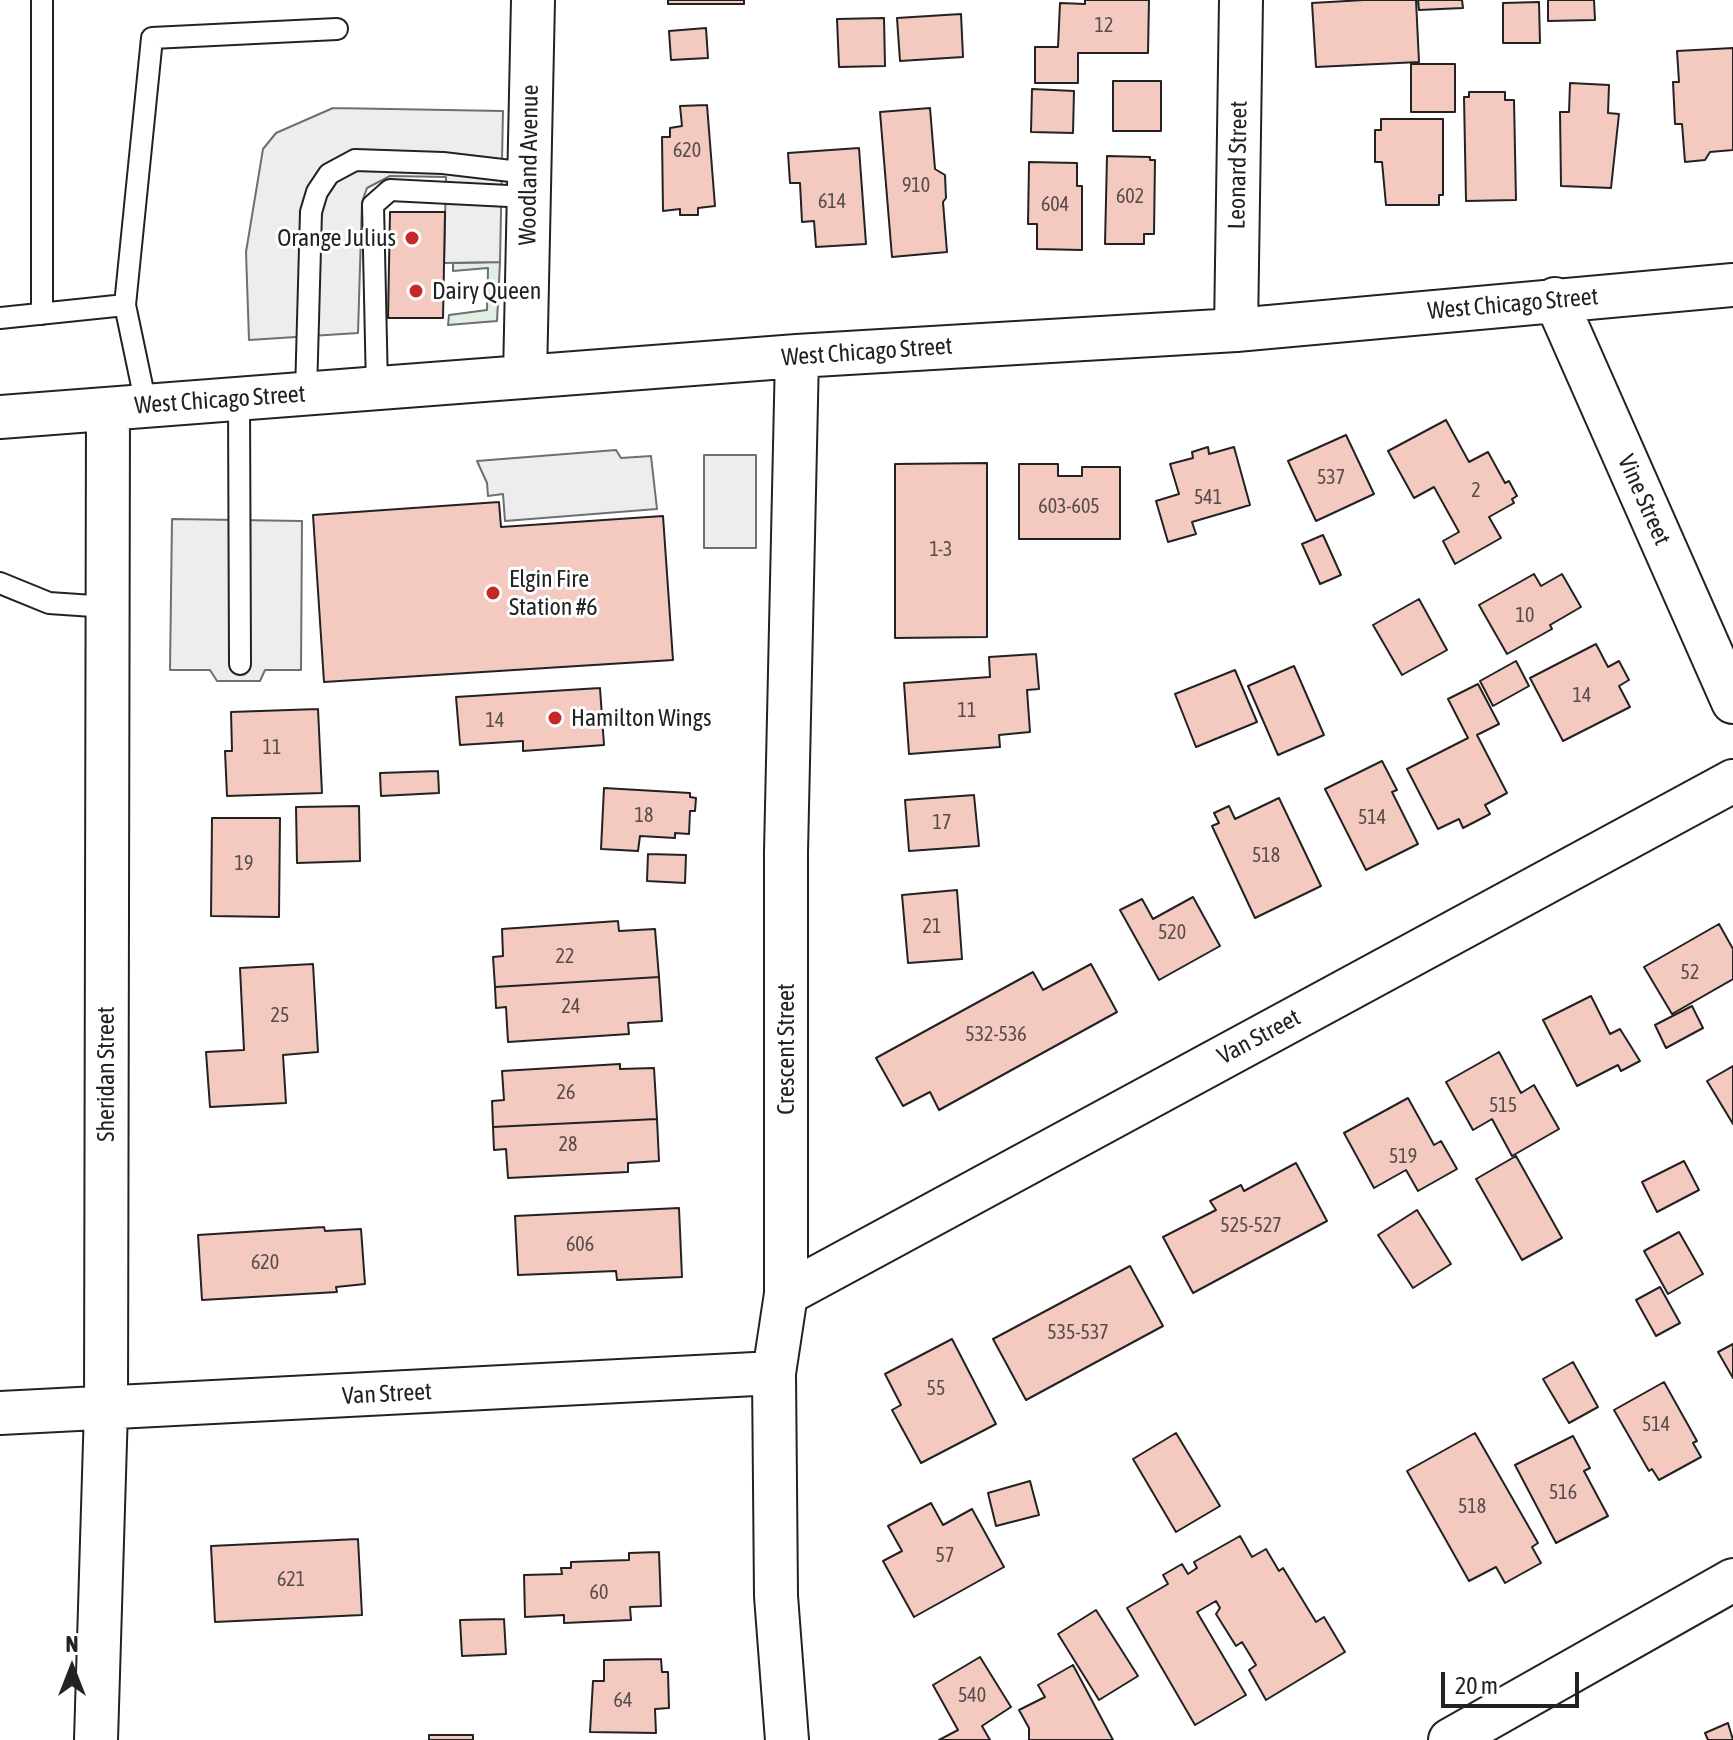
<!DOCTYPE html>
<style>
body{margin:0}
#map{position:relative;width:1733px;height:1740px;overflow:hidden;background:#fff;font-family:"Asap Condensed",sans-serif}
canvas{display:block}
.north{position:absolute;left:32px;top:1628px;width:80px;height:80px;-webkit-text-stroke:6px #fff;paint-order:stroke;rotate:0deg;font-size:22px;font-weight:700;line-height:32px;text-align:center;color:#222}
.north::after{content:'';display:block;margin:auto;width:28px;height:36px;background:#222;clip-path:polygon(50% 0,100% 100%,50% 72%,0 100%)}
.scale{position:absolute;left:1441px;top:1672px;width:138px;height:36px;box-sizing:border-box;border:4px solid #222;border-top:0;padding-left:10px;font-size:24px;line-height:28px;white-space:nowrap;color:#222;-webkit-text-stroke:6px #fff;paint-order:stroke}
</style>
<div id="map">
<canvas width="1733" height="1740"></canvas>
<div class="north">N</div>
<div class="scale">20 m</div>
</div>
<script>
const g = document.querySelector('canvas').getContext('2d');
g.lineJoin = 'round';
function fillPath(path, color) {
  g.fillStyle = color;
  g.fill(path, 'evenodd');
}
function toPath(rows) {
  const path = new Path2D();
  for (const r of rows) {
    path.moveTo(r[0], r[1]);
    for (let i = 2; i < r.length; i += 2) path.lineTo(r[i], r[i + 1]);
  }
  return path;
}
function trace(path, color, width, dash) {
  g.strokeStyle = color;
  g.lineWidth = width;
  g.lineCap = dash ? 'butt' : 'round';
  g.setLineDash(dash || []);
  g.stroke(path);
}
function drawText(font, color, halo, rows, align = 'center') {
  g.font = font + ' "Asap Condensed",sans-serif';
  g.lineWidth = 6;
  g.setLineDash([]);
  g.textBaseline = 'middle';
  g.strokeStyle = halo;
  g.fillStyle = color;
  for (const [text, x, y, turn = 0] of rows) {
    g.save();
    g.translate(x, y);
    g.rotate((+turn || 0) * Math.PI / 180);
    g.textAlign = isNaN(turn) ? turn : align;
    if (halo) g.strokeText(text, 0, 0);
    g.fillText(text, 0, 0);
    g.restore();
  }
}
const green = toPath([
 [500,262,497,321,448,325,449,315,487,310,488,268,453,271,453,263,500,262]
]);
fillPath(green, '#e0efe3');
trace(green, '#6f6f6f', 2);
const parking = toPath([
 [333,108,503,111,500,262,444,263,446,177,390,176,367,188,362,202,358,333,249,340,246,252,263,149,276,133,333,108],
 [616,450,621,458,651,456,657,509,505,521,503,494,488,496,487,483,477,461,616,450],
 [704,455,756,455,756,548,704,548,704,455],
 [172,519,302,521,301,670,265,670,260,681,217,681,210,670,170,670,172,519]
]);
fillPath(parking, '#ededed');
trace(parking, '#6f6f6f', 2);
const building = toPath([
 [668,0,744,0,744,4,668,4,668,0],
 [1085,0,1149,0,1148,53,1078,53,1078,83,1035,83,1035,47,1058,47,1060,3,1085,4,1085,0],
 [1364,0,1416,0,1419,62,1316,67,1312,3,1364,0],
 [1418,0,1462,0,1463,8,1419,10,1418,0],
 [1548,0,1594,0,1595,20,1548,21,1548,0],
 [1539,2,1540,43,1503,43,1503,3,1539,2],
 [961,14,963,57,900,61,897,18,961,14],
 [884,18,885,66,839,67,837,19,884,18],
 [706,28,708,58,671,60,669,31,706,28],
 [1733,48,1733,150,1710,152,1705,160,1685,162,1682,124,1675,124,1673,82,1679,82,1677,51,1733,48],
 [1411,64,1455,64,1455,112,1411,112,1411,64],
 [1113,81,1161,81,1161,131,1113,131,1113,81],
 [1570,83,1609,85,1608,113,1619,114,1611,188,1561,186,1560,112,1569,112,1570,83],
 [1032,89,1074,91,1073,133,1031,132,1032,89],
 [1469,92,1505,92,1505,100,1514,100,1516,200,1466,201,1464,97,1469,97,1469,92],
 [707,105,715,206,698,208,698,215,680,215,680,209,663,211,662,137,670,137,670,128,682,126,680,106,707,105],
 [930,108,935,169,945,175,946,198,943,202,947,252,892,257,880,112,930,108],
 [1381,119,1443,119,1443,195,1439,195,1439,205,1386,205,1382,162,1375,162,1375,130,1381,130,1381,119],
 [859,148,866,244,816,247,814,221,802,222,800,183,790,183,788,153,859,148],
 [1107,156,1150,157,1150,160,1155,160,1154,234,1144,234,1144,244,1105,244,1107,156],
 [1029,162,1077,163,1077,186,1082,186,1082,250,1037,249,1037,224,1028,224,1029,162],
 [390,212,445,212,443,318,388,318,390,212],
 [1446,420,1469,462,1488,452,1505,483,1509,481,1517,496,1512,499,1514,503,1489,517,1501,538,1455,564,1443,541,1459,532,1434,487,1414,498,1388,451,1446,420],
 [1346,435,1374,494,1316,521,1288,461,1346,435],
 [1208,447,1209,454,1234,447,1250,505,1192,522,1196,534,1168,542,1156,501,1179,494,1170,464,1193,458,1192,452,1208,447],
 [987,463,987,637,895,638,895,464,987,463],
 [1019,464,1058,464,1058,476,1082,476,1082,467,1120,467,1120,539,1019,539,1019,464],
 [499,502,501,527,663,516,673,660,324,682,313,515,499,502],
 [1323,535,1341,575,1320,584,1302,544,1323,535],
 [1534,574,1541,586,1562,574,1581,607,1550,625,1552,629,1507,654,1479,605,1534,574],
 [1419,599,1447,650,1402,675,1373,625,1419,599],
 [1596,644,1608,667,1619,661,1629,680,1619,686,1630,707,1563,741,1530,678,1596,644],
 [1036,654,1039,689,1027,690,1030,732,999,735,1000,747,909,754,904,683,990,677,989,657,1036,654],
 [1516,661,1529,686,1493,706,1480,681,1516,661],
 [1294,666,1324,735,1278,755,1248,686,1294,666],
 [1235,670,1257,722,1196,747,1175,694,1235,670],
 [1478,684,1499,724,1477,735,1507,793,1485,805,1490,814,1463,828,1459,819,1438,829,1407,769,1468,738,1448,699,1478,684],
 [600,688,604,745,523,751,523,741,460,745,456,697,600,688],
 [318,709,322,793,227,796,225,751,232,751,231,712,318,709],
 [1382,761,1397,790,1392,792,1418,844,1366,870,1325,789,1382,761],
 [438,771,439,793,381,796,380,773,438,771],
 [604,788,690,793,690,797,696,798,695,811,690,811,689,834,675,833,675,838,640,836,638,851,601,849,604,788],
 [974,795,979,846,909,851,905,800,974,795],
 [1279,798,1321,886,1255,918,1212,826,1219,823,1214,813,1229,806,1235,819,1279,798],
 [359,806,360,861,297,863,296,807,359,806],
 [212,818,280,818,279,917,211,916,212,818],
 [648,854,686,855,685,883,647,881,648,854],
 [957,890,962,959,908,963,902,895,957,890],
 [1193,897,1220,946,1159,980,1120,910,1142,899,1153,919,1193,897],
 [618,921,619,931,655,929,659,977,495,987,493,957,503,956,502,929,618,921],
 [1719,924,1733,949,1733,979,1672,1014,1644,967,1719,924],
 [313,964,318,1052,283,1055,286,1103,210,1107,206,1052,244,1050,240,968,313,964],
 [1091,964,1117,1012,939,1110,930,1092,903,1106,876,1058,1033,972,1043,990,1091,964],
 [659,977,662,1021,628,1023,629,1034,508,1042,506,1007,496,1008,495,987,659,977],
 [1591,996,1610,1034,1620,1029,1640,1061,1621,1071,1618,1065,1577,1086,1543,1020,1591,996],
 [1692,1006,1703,1028,1666,1048,1655,1025,1692,1006],
 [1499,1052,1521,1093,1534,1085,1559,1129,1512,1156,1492,1119,1473,1130,1446,1082,1499,1052],
 [620,1064,620,1069,654,1068,657,1119,493,1127,492,1101,504,1100,502,1071,620,1064],
 [1733,1066,1733,1124,1707,1081,1733,1066],
 [1408,1098,1434,1145,1441,1141,1457,1169,1418,1191,1406,1170,1374,1188,1344,1133,1408,1098],
 [657,1119,659,1161,628,1163,628,1172,508,1178,506,1149,494,1150,493,1127,657,1119],
 [1516,1156,1562,1238,1522,1260,1476,1179,1516,1156],
 [1684,1161,1699,1190,1657,1212,1642,1182,1684,1161],
 [1296,1163,1327,1221,1193,1293,1163,1237,1216,1210,1210,1201,1241,1185,1244,1191,1296,1163],
 [679,1208,682,1277,617,1280,616,1271,518,1275,515,1216,679,1208],
 [1417,1210,1451,1264,1413,1288,1378,1235,1417,1210],
 [324,1227,325,1231,361,1229,365,1284,336,1287,337,1292,202,1300,198,1235,324,1227],
 [1679,1232,1703,1274,1668,1294,1644,1251,1679,1232],
 [1130,1266,1163,1326,1026,1400,993,1339,1130,1266],
 [1660,1287,1680,1323,1656,1336,1636,1300,1660,1287],
 [952,1339,996,1424,921,1463,892,1410,901,1405,885,1374,952,1339],
 [1733,1344,1733,1378,1718,1352,1733,1344],
 [1573,1362,1598,1407,1569,1423,1543,1379,1573,1362],
 [1664,1382,1697,1441,1693,1443,1701,1457,1659,1480,1652,1469,1649,1471,1614,1410,1664,1382],
 [1176,1433,1220,1506,1176,1532,1133,1459,1176,1433],
 [1475,1433,1538,1543,1532,1547,1541,1563,1505,1583,1496,1567,1469,1581,1407,1471,1475,1433],
 [1573,1436,1590,1468,1584,1471,1608,1516,1556,1543,1515,1465,1573,1436],
 [1030,1481,1039,1515,996,1526,988,1493,1030,1481],
 [931,1503,943,1525,972,1509,1004,1567,914,1617,883,1561,902,1551,888,1526,931,1503],
 [1240,1536,1252,1557,1266,1549,1279,1571,1283,1568,1316,1622,1324,1617,1345,1652,1266,1700,1249,1670,1256,1665,1242,1642,1236,1646,1216,1614,1220,1608,1216,1601,1197,1612,1246,1695,1195,1725,1127,1608,1168,1584,1163,1575,1182,1564,1188,1574,1197,1568,1194,1562,1240,1536],
 [358,1539,362,1615,215,1622,211,1546,358,1539],
 [659,1552,661,1606,630,1607,631,1620,564,1623,564,1615,525,1617,524,1575,562,1574,561,1568,571,1568,571,1562,629,1560,629,1553,659,1552],
 [1096,1610,1138,1676,1099,1700,1058,1634,1096,1610],
 [504,1619,506,1654,462,1656,460,1620,504,1619],
 [980,1657,1011,1707,982,1726,990,1740,939,1740,958,1730,933,1685,980,1657],
 [661,1659,662,1672,668,1672,669,1708,655,1709,656,1733,590,1732,593,1681,604,1681,604,1660,661,1659],
 [1073,1665,1113,1740,1029,1740,1029,1728,1019,1710,1045,1697,1038,1685,1073,1665],
 [1728,1723,1733,1740,1708,1740,1705,1733,1728,1723],
 [429,1735,473,1735,473,1740,429,1740,429,1735]
]);
fillPath(building, '#f3c9c0');
trace(building, '#222', 2);
const lane = toPath([
 [42,0,42,314],
 [125,305,152,38,337,29],
 [0,318,125,305,146,405],
 [377,388,373,205,390,190,528,197],
 [306,393,311,212,317,192,329,174,355,160,443,163,528,173],
 [239,399,240,664],
 [0,583,49,603,108,607]
]);
const street = toPath([
 [1555,299,1733,702],
 [1236,330,1241,0],
 [525,377,533,0],
 [0,417,797,356,1236,330,1733,285],
 [786,1294,1733,781],
 [0,1413,774,1373],
 [96,1740,106,1409,108,409],
 [787,1740,776,1596,774,1373,786,1294,786,852,797,356],
 [1450,1740,1733,1580]
]);
trace(lane, '#222', 24);
trace(street, '#222', 46);
trace(lane, '#fff', 20);
trace(street, '#fff', 42);
for (const [x, y, r, color] of [
 [412,238,8,"#c62828"],
 [416,291,8,"#c62828"],
 [493,593,8,"#c62828"],
 [555,718,8,"#c62828"]
]) {
  const dot = new Path2D();
  dot.arc(x, y, r, 0, 2 * Math.PI);
  g.fillStyle = color;
  g.fill(dot);
  trace(dot, '#fff', 3);
}
drawText('20px', '#564c4a', null, [
 ["12",1104,26],
 ["620",687,151],
 ["910",916,186],
 ["602",1130,197],
 ["614",832,202],
 ["604",1055,205],
 ["537",1331,478],
 ["2",1476,491],
 ["541",1208,498],
 ["603-605",1069,507],
 ["1-3",941,550],
 ["10",1525,616],
 ["14",1582,696],
 ["11",967,711],
 ["14",495,721],
 ["11",272,748],
 ["18",644,816],
 ["514",1372,818],
 ["17",942,823],
 ["518",1266,856],
 ["19",244,864],
 ["21",932,927],
 ["520",1172,933],
 ["22",565,957],
 ["52",1690,973],
 ["24",571,1007],
 ["25",280,1016],
 ["532-536",996,1035],
 ["26",566,1093],
 ["515",1503,1106],
 ["28",568,1145],
 ["519",1403,1157],
 ["525-527",1251,1226],
 ["606",580,1245],
 ["620",265,1263],
 ["535-537",1078,1333],
 ["55",936,1389],
 ["514",1656,1425],
 ["516",1563,1493],
 ["518",1472,1507],
 ["57",945,1556],
 ["621",291,1580],
 ["60",599,1593],
 ["540",972,1696],
 ["64",623,1701]
]);
drawText('24px', '#222', '#fff', [
 ["Woodland Avenue",529,165,-89],
 ["Leonard Street",1238,165,-89],
 ["West Chicago Street",1513,304,-5],
 ["West Chicago Street",867,352,-4],
 ["West Chicago Street",220,400,-4],
 ["Vine Street",1644,500,66],
 ["Van Street",1259,1037,-28],
 ["Crescent Street",786,1049,-90],
 ["Sheridan Street",106,1074,-90],
 ["Van Street",387,1394,-3]
]);
drawText('24px', '#222', '#fff', [
 ["Orange Julius",396,238,"right"],
 ["Dairy Queen",432,291],
 ["Elgin Fire",509,579],
 ["Station #6",509,607],
 ["Hamilton Wings",571,718]
], 'left');
</script>
